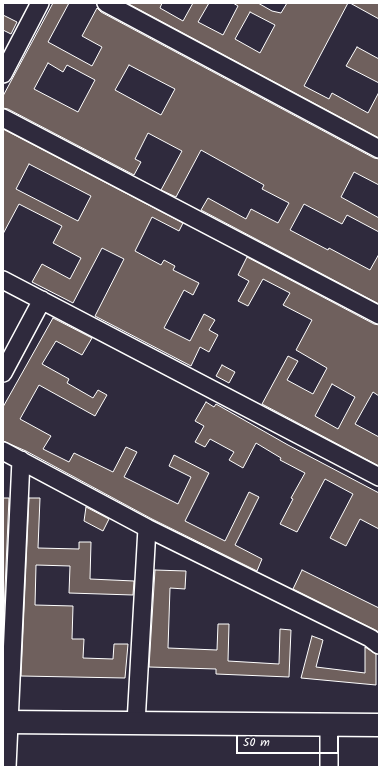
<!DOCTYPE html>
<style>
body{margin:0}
#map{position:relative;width:382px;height:770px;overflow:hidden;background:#2f2a3d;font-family:Kalam,sans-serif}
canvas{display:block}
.frame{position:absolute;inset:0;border:4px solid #fff;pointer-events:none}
.scale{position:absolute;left:236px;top:736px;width:103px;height:18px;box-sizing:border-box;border:2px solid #fff;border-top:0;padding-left:5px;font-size:12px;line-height:14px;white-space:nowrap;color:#fff;-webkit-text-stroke:3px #2f2a3d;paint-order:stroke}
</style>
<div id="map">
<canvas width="382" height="770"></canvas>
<div class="frame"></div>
<div class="scale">50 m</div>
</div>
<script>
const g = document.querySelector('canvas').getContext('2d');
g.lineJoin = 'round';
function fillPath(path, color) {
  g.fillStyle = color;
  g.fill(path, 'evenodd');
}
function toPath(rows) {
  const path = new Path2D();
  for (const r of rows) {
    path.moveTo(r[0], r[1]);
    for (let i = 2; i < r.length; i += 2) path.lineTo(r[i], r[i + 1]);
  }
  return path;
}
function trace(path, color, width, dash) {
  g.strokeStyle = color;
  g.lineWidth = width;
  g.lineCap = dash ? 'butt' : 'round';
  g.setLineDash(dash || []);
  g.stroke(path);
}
const building = toPath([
 [53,3,69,3,48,42,92,66,102,47,82,36,97,8,101,12,374,158,379,159,379,185,354,172,341,197,379,218,379,232,347,215,342,224,304,204,290,230,328,250,329,248,370,270,379,254,379,304,201,210,208,198,246,219,251,209,278,223,289,203,262,189,264,185,201,150,176,197,161,190,182,151,148,133,135,159,141,162,134,175,8,109,3,108,3,96,53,3],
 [48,63,63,72,67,65,95,80,78,112,34,89,48,63],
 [129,65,175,89,161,115,115,90,129,65],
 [127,3,162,3,160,8,183,21,193,3,209,3,198,22,223,35,238,6,233,3,258,3,272,11,281,13,287,3,348,3,304,86,329,99,332,93,368,113,379,92,379,138,127,3],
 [250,12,275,25,260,53,235,39,250,12],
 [350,3,379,3,379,19,350,3],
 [3,15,17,22,11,34,3,30,3,15],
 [357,47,379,59,379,83,346,66,357,47],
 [3,129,183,223,179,231,152,217,135,251,161,265,164,260,175,266,173,270,199,283,193,295,184,290,164,328,190,341,204,314,215,320,209,330,218,335,209,352,200,347,191,366,95,316,124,259,102,248,73,303,32,282,42,264,70,279,81,258,53,243,62,226,19,204,3,234,3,129],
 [29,164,91,196,78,221,16,189,29,164],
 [247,257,374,324,379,325,379,396,373,392,355,424,379,437,379,466,262,404,288,356,298,361,287,380,313,394,327,368,296,350,312,320,283,305,290,293,263,279,248,306,238,301,249,281,238,275,247,257],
 [332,384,355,397,338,429,315,416,332,384],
 [53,318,92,338,82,355,56,341,42,364,69,379,67,383,93,398,98,390,107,395,95,416,39,385,20,419,51,436,43,449,69,462,74,453,113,472,126,447,137,452,124,477,178,504,191,477,169,466,174,455,209,473,185,521,225,541,249,492,259,497,235,545,262,559,257,571,152,519,26,451,3,441,3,407,53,318],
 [222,365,235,372,229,383,216,376,222,365],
 [206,402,214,407,216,404,288,445,379,493,379,529,360,519,346,546,330,538,353,494,325,479,297,532,280,524,293,499,291,498,305,473,280,460,281,458,256,443,243,468,229,460,234,452,210,439,205,447,195,442,204,426,195,421,206,402],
 [3,498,9,498,3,635,3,498],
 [29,498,40,498,38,548,79,549,79,542,91,542,90,579,134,581,133,595,69,593,70,566,36,565,35,605,73,606,72,639,84,639,83,658,113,659,114,644,128,644,125,678,21,676,29,498],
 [86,507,109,519,103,531,84,521,86,507],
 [155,570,186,571,185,589,170,588,168,648,217,650,218,624,229,624,228,661,279,664,280,629,291,630,289,677,216,674,216,669,149,667,155,570],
 [302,570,379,608,379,632,293,589,302,570],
 [312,636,323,640,316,667,365,673,365,647,376,654,376,685,301,678,312,636]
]);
fillPath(building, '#6f605d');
trace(building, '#fff', 1);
const street = toPath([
 [106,3,379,149],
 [3,74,40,3],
 [3,118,379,315],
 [3,280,379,477],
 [3,373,42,300],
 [3,451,147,528,370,638,379,645],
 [136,723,147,528],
 [7,767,21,460],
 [329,767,329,725]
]);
const secondary = toPath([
 [3,722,379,725]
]);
trace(street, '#fff', 20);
trace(secondary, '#fff', 25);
trace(street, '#2f2a3d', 17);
trace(secondary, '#2f2a3d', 22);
</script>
